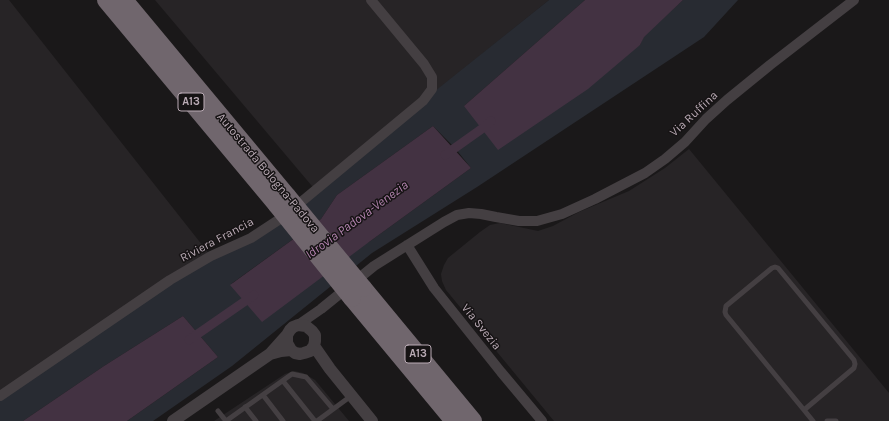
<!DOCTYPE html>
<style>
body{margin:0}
canvas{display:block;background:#1a1819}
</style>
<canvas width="889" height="421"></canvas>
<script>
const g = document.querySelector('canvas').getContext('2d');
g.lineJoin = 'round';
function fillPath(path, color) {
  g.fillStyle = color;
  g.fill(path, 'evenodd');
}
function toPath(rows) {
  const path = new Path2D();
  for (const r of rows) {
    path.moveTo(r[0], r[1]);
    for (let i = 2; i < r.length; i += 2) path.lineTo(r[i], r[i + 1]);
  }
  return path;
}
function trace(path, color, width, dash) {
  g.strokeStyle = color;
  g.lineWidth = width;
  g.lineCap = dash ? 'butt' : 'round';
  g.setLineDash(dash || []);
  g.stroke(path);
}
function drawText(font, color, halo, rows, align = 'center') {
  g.font = font + ' Karla,sans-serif';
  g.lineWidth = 3;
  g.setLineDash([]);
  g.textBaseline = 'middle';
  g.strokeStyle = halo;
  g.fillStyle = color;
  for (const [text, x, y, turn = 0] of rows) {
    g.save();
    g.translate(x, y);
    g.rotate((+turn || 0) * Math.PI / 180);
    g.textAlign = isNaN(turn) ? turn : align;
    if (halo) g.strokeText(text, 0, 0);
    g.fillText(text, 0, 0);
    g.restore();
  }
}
fillPath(toPath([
 [0,0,9,0,210,255,0,394],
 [155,0,549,0,392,126,317,192],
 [689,149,889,393,889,421,554,421,446,290,442,281,441,274,444,265,448,258,480,232,490,225,500,223,538,231,553,226,579,212,629,191,665,168],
 [294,371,303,373,315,380,349,421,214,421,285,374]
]), '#272426');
fillPath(toPath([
 [549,0,585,0,464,106,640,45,643,37,683,0,738,0,704,37,477,187,372,253,232,366,153,421,127,421,218,357,183,316,104,366,23,421,0,421,0,397,170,280,251,238,315,191,440,87],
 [433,126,455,148,471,168,369,242,231,284,321,219,337,195]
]), '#282b32');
fillPath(toPath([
 [585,0,683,0,644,37,640,45,588,89,498,150,464,106],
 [433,126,471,168,369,242,262,322,230,285,321,219,337,195],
 [183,316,218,357,127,421,23,421,104,366]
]), '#433242');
trace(toPath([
 [445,155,483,128,491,121],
 [189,340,254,295]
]), '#433242', 9);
trace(toPath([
 [283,381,315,421],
 [263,395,283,421],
 [245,407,256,421],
 [804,410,854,368,855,364,854,360,778,268,775,267,772,268,726,306,725,312,726,315,804,410,813,421],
 [218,411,226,421],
 [226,421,292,374,306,377,333,409],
 [317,421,351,396],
 [827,421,836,421]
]), '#443f42', 5);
trace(toPath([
 [407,245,434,288,501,372,542,421],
 [298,325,321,309,374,266,444,222,457,215,469,213,481,214,496,217,519,221,537,221,562,214,595,199,645,173,665,159,685,142,706,119,727,100,770,65,854,0],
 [0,396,170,280,211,256,251,238,283,217,423,101,432,89,432,77,424,64,371,0]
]), '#443f42', 10);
trace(toPath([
 [314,346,330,369,372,421],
 [270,354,281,351,291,350,295,353,300,354,304,353,310,351,314,346,315,341,315,335,312,331,306,326,298,325,293,327,290,330,287,335,287,343,291,350],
 [173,421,270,354,287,335]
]), '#443f42', 12);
trace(toPath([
 [106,0,277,205],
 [124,0,287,196],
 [363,288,473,421],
 [352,298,454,421]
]), '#70666d', 18);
trace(toPath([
 [287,196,363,288],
 [277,205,352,298]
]), '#70666d', 18);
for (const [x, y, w] of [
 [191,102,26],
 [418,354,26]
]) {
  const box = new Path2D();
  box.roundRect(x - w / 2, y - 9, w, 18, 3);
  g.fillStyle = '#161314';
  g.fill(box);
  trace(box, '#baabb5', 1);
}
drawText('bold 11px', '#baabb5', null, [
 ["A13",191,102],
 ["A13",418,354]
]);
drawText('12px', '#baabb5', '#161314', [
 ["Via Ruffina",694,114,-43],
 ["Autostrada Bologna-Padova",268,173,50],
 ["Riviera Francia",217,240,-28],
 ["Via Svezia",481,327,51]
]);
drawText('italic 13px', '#b384af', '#161314', [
 ["Idrovia Padova-Venezia",357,220,-36]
]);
</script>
